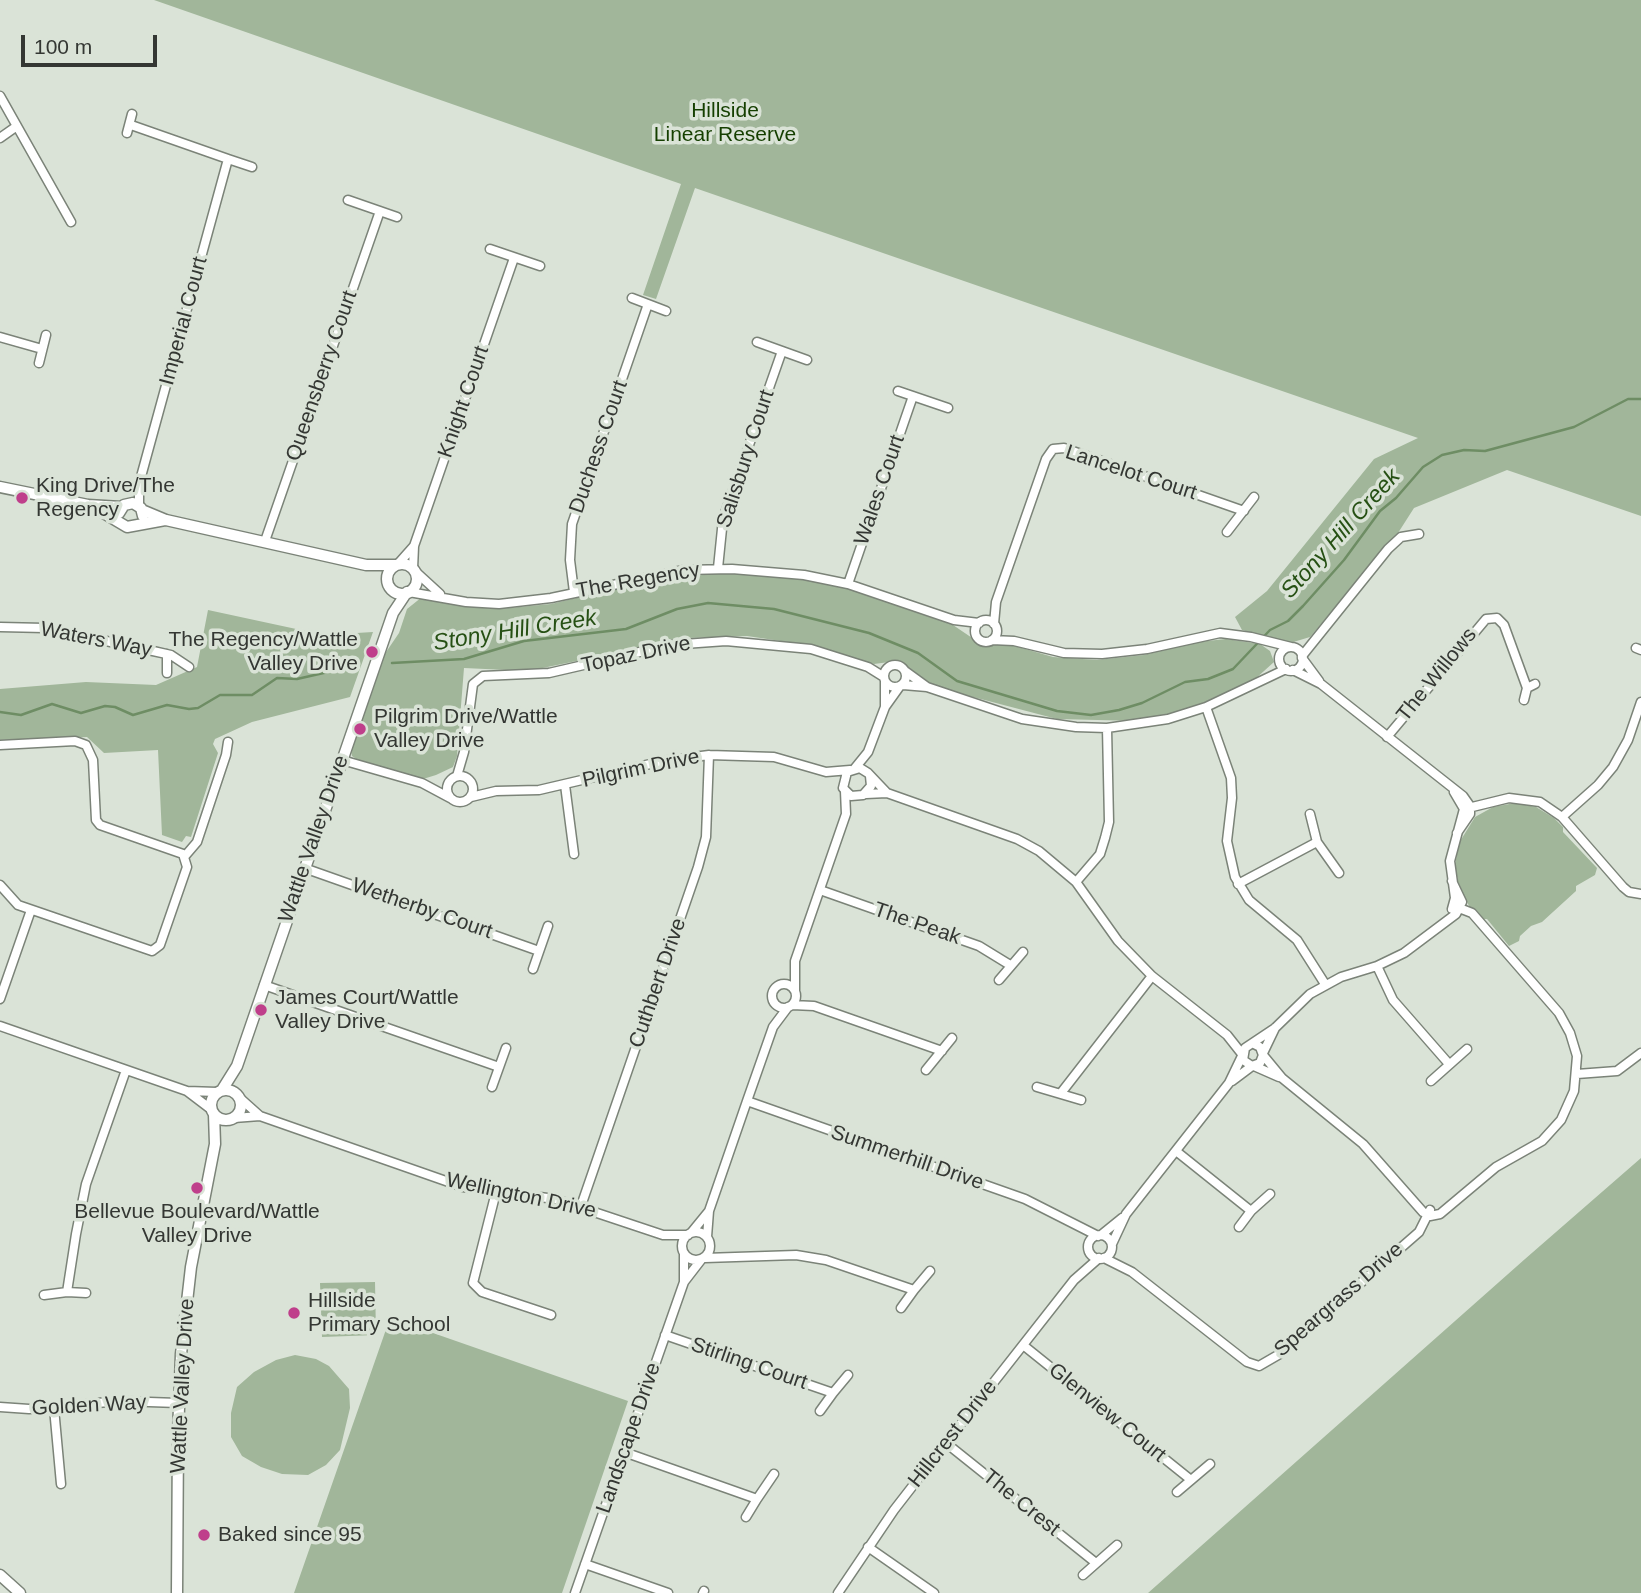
<!DOCTYPE html>
<style>
body{margin:0}
#map{position:relative;width:1641px;height:1593px;overflow:hidden;background:#dae3d7;font-family:Helvetica,sans-serif}
canvas{display:block}
.scale{position:absolute;left:21px;top:35px;width:136px;height:32px;box-sizing:border-box;border:4px solid #343733;border-top:0;padding-left:9px;font-size:21px;line-height:24px;white-space:nowrap;color:#343733;-webkit-text-stroke:5px #dae3d7;paint-order:stroke}
</style>
<div id="map">
<canvas width="1641" height="1593"></canvas>
<div class="scale">100 m</div>
</div>
<script>
const g = document.querySelector('canvas').getContext('2d');
g.lineJoin = 'round';
function fillPath(path, color) {
  g.fillStyle = color;
  g.fill(path, 'evenodd');
}
function toPath(rows) {
  const path = new Path2D();
  for (const r of rows) {
    if (r.length === 3) {
      path.moveTo(r[0] + r[2], r[1]);
      path.arc(r[0], r[1], r[2], 0, 2 * Math.PI);
      continue;
    }
    path.moveTo(r[0], r[1]);
    for (let i = 2; i < r.length; i += 2) path.lineTo(r[i], r[i + 1]);
  }
  return path;
}
function trace(path, color, width, dash) {
  g.strokeStyle = color;
  g.lineWidth = width;
  g.lineCap = dash ? 'butt' : 'round';
  g.setLineDash(dash || []);
  g.stroke(path);
}
function drawText(font, color, halo, rows, align = 'center') {
  g.font = font + ' Helvetica,sans-serif';
  g.lineWidth = 7;
  g.setLineDash([]);
  g.textBaseline = 'middle';
  g.strokeStyle = halo;
  g.fillStyle = color;
  for (const [text, x, y, turn = 0] of rows) {
    g.save();
    g.translate(x, y);
    g.rotate((+turn || 0) * Math.PI / 180);
    g.textAlign = isNaN(turn) ? turn : align;
    if (halo) g.strokeText(text, 0, 0);
    g.fillText(text, 0, 0);
    g.restore();
  }
}
fillPath(toPath([
 [154,0,1641,0,1641,516,1507,470,1414,508,1398,533,1310,637,1290,643,1242,630,1235,617,1267,591,1374,459,1418,438,695,188,656,299,643,295,681,184],
 [733,572,810,580,848,589,953,625,984,646,1008,644,1053,657,1097,660,1144,655,1188,643,1226,639,1260,644,1270,651,1274,662,1254,680,1182,712,1138,721,1057,719,954,692,923,681,897,661,874,664,808,645,747,636,688,638,528,671,464,668,457,756,453,767,436,775,423,779,400,774,359,761,352,756,350,745,380,661,399,633,407,609,422,597,455,605,497,609,551,604,652,580],
 [208,610,324,635,373,632,350,697,252,722,215,739,213,744,218,753,191,837,186,836,182,842,162,835,158,750,104,753,87,737,0,740,0,689,86,682,156,685,197,667],
 [1515,803,1536,807,1554,818,1563,827,1563,832,1597,868,1595,875,1576,886,1576,891,1542,922,1531,926,1520,936,1519,941,1509,946,1487,919,1482,919,1469,906,1458,882,1455,865,1459,843,1475,817,1493,807],
 [1641,1158,1641,1593,1148,1593,1525,1259],
 [375,1282,376,1335,322,1337,320,1283],
 [390,1318,628,1401,562,1593,294,1593],
 [295,1355,316,1359,329,1366,349,1389,350,1408,340,1450,326,1465,308,1475,282,1474,261,1467,242,1456,231,1437,231,1413,237,1387,254,1372,276,1360]
]), '#a1b69a');
trace(toPath([
 [392,663,464,659,524,641,626,629,677,609,708,603,774,609,869,633,918,653,957,681,1057,711,1091,715,1119,710,1142,703,1185,682,1208,679,1233,669,1270,630,1288,621,1303,606,1344,560,1380,511,1396,498,1423,467,1442,455,1464,450,1485,451,1574,427,1628,399,1641,399],
 [0,712,21,715,52,704,81,713,105,706,115,707,133,715,167,705,189,709,198,708,220,695,252,695,277,678,297,679,359,665]
]), '#6e8d64', 2.5);
const minor = toPath([
 [0,96,71,222],
 [131,125,228,159],
 [127,133,132,114],
 [0,138,17,126],
 [348,200,397,217],
 [490,249,540,266],
 [632,298,666,311],
 [0,337,42,349],
 [757,342,807,360],
 [39,363,46,335],
 [898,391,948,408],
 [139,506,139,484,228,159,252,167],
 [1227,532,1254,497],
 [265,541,380,211],
 [398,564,414,546],
 [718,568,723,519,782,351],
 [413,569,414,546,514,258],
 [416,572,440,594],
 [848,584,913,396],
 [409,592,466,602,499,604,551,598,684,570,732,569,804,575,848,584,954,620,979,623],
 [574,592,570,560,572,524,648,304],
 [986,631,11],
 [994,624,996,602,1046,459,1053,449,1064,448,1244,511],
 [0,627,45,628,153,651,171,655,189,667],
 [992,640,1014,641,1064,653,1102,654,1147,649,1220,633,1251,637,1291,647],
 [1291,659,12],
 [1636,648,1641,650],
 [1302,656,1388,549,1401,537,1419,534],
 [1302,658,1319,681],
 [895,676,11],
 [1293,670,1321,684,1463,796,1470,806,1470,814,1457,833],
 [905,671,927,687],
 [167,673,167,654],
 [885,681,885,707],
 [903,685,927,687,1022,719,1076,727,1107,728,1168,719,1206,707,1286,669],
 [1524,700,1527,688,1535,684],
 [1206,707,1231,778,1232,798,1227,841,1235,877,1249,900,1297,940,1325,984],
 [1387,737,1486,619,1497,618,1504,625,1527,688],
 [0,745,75,741,86,745,93,760,96,820,100,825,183,854,187,867,160,945,152,951,18,905,0,885],
 [342,760,422,783,450,798],
 [855,768,868,752,885,707,900,686],
 [460,789,13],
 [457,776,464,752,473,684,483,676,549,673,670,645,726,641,811,649,868,667,884,677],
 [870,776,871,786,863,795,851,796,843,788,847,772,860,768,868,773,887,793],
 [565,785,574,854],
 [866,794,887,793,1017,839,1039,851,1076,882,1118,941,1152,976,1227,1035,1242,1054],
 [471,797,496,791,539,790,663,761,709,755,774,757,826,772,850,770],
 [1464,809,1509,798,1540,802,1562,817,1623,887,1629,892,1641,894],
 [1310,814,1317,842,1339,873],
 [1562,817,1598,785,1613,767,1628,740,1641,702],
 [185,856,197,842,226,755,228,742],
 [304,868,539,951],
 [1076,882,1100,854,1105,838,1109,822,1107,728],
 [1238,884,1317,842],
 [820,890,979,946,1010,965],
 [1452,909,1455,898,1450,861,1464,809,1454,792],
 [1377,966,1393,1000,1449,1064],
 [533,969,548,926],
 [999,980,1023,952],
 [784,996,12],
 [264,985,499,1067],
 [795,990,795,961,846,814,845,791],
 [0,999,31,910],
 [792,1005,814,1006,942,1051],
 [0,1026,187,1091,212,1110],
 [1254,1044,1260,1047,1263,1055,1260,1063,1252,1066,1243,1060,1245,1048,1275,1028,1310,994,1341,977,1377,966,1404,953,1456,914,1462,902,1452,881],
 [1263,1053,1275,1028],
 [1263,1055,1282,1078,1363,1144,1423,1212,1430,1216,1440,1214,1496,1167,1542,1141,1561,1120,1574,1091,1577,1056,1570,1033,1559,1013,1472,913,1454,906],
 [1254,1066,1279,1077],
 [926,1070,952,1038],
 [1577,1074,1617,1071,1641,1053],
 [1232,1081,1252,1066],
 [1431,1081,1467,1049],
 [492,1087,506,1048],
 [1037,1087,1081,1100],
 [187,1091,217,1092],
 [1061,1093,1152,976],
 [241,1099,260,1116],
 [747,1101,1025,1199,1098,1236],
 [234,1118,260,1116,463,1187,555,1199,663,1235,688,1235],
 [1176,1151,1251,1211,1270,1194],
 [496,1192,473,1283,482,1292,551,1315],
 [581,1206,698,867,706,837,709,755],
 [1239,1227,1251,1211],
 [696,1246,14],
 [691,1233,709,1211],
 [1101,1235,1122,1218],
 [1100,1247,12],
 [707,1237,709,1211,747,1101,773,1027,788,1007],
 [1112,1244,1126,1214,1229,1083,1242,1056],
 [684,1254,684,1282],
 [705,1258,796,1255,826,1260,914,1290,930,1271],
 [1104,1258,1132,1272,1247,1362,1259,1366,1278,1355,1419,1232,1430,1210],
 [86,1293,67,1292,76,1234,86,1184,126,1070],
 [44,1295,67,1292],
 [901,1308,914,1290],
 [665,1335,833,1393,848,1375],
 [1023,1345,1191,1480],
 [0,1407,29,1409,120,1401,178,1403],
 [54,1408,61,1484],
 [820,1411,833,1393],
 [946,1443,1096,1563],
 [624,1452,757,1499,774,1474],
 [1177,1492,1210,1464],
 [746,1517,757,1499],
 [868,1547,934,1593],
 [585,1564,668,1593],
 [1083,1575,1117,1545],
 [575,1593,684,1282,701,1260],
 [703,1593,704,1591],
 [838,1593,894,1510,946,1443,1074,1280,1099,1258]
]);
const tertiary = toPath([
 [0,487,88,505,121,507],
 [95,508,127,527,165,520],
 [142,510,166,520,366,565,396,565],
 [119,513,124,505,133,503,141,508,143,516],
 [402,579,15],
 [226,1105,15],
 [222,1090,237,1066,393,613,407,592],
 [0,1575,20,1593],
 [177,1593,178,1434,181,1354,191,1267,215,1144,214,1114]
]);
trace(minor, '#7b8378', 11);
trace(tertiary, '#7b8378', 13);
trace(minor, '#fff', 8);
trace(tertiary, '#fff', 10);
for (const [x, y, r, color] of [
 [22,498,7,"#bf3f8b"],
 [372,652,7,"#bf3f8b"],
 [360,729,7,"#bf3f8b"],
 [261,1010,7,"#bf3f8b"],
 [197,1188,7,"#bf3f8b"],
 [294,1313,7,"#bf3f8b"],
 [204,1535,7,"#bf3f8b"]
]) {
  const dot = new Path2D();
  dot.arc(x, y, r, 0, 2 * Math.PI);
  g.fillStyle = color;
  g.fill(dot);
  trace(dot, '#dae3d7', 2.5);
}
drawText('21px', '#153f00', '#dae3d7', [
 ["Hillside",725,111],
 ["Linear Reserve",725,135]
]);
drawText('21px', '#343733', '#dae3d7', [
 ["Imperial Court",184,321,-75],
 ["Queensberry Court",322,376,-71],
 ["Knight Court",464,402,-71],
 ["Duchess Court",599,447,-71],
 ["Salisbury Court",746,459,-72],
 ["Lancelot Court",1131,473,18],
 ["Wales Court",880,490,-71],
 ["The Regency",638,581,-10],
 ["Waters Way",96,640,11],
 ["Topaz Drive",636,655,-12],
 ["The Willows",1437,675,-51],
 ["Pilgrim Drive",641,769,-12],
 ["Wattle Valley Drive",314,839,-71],
 ["Wetherby Court",422,909,19],
 ["The Peak",917,924,19],
 ["Cuthbert Drive",658,983,-71],
 ["Summerhill Drive",907,1158,19],
 ["Wellington Drive",521,1196,12],
 ["Speargrass Drive",1339,1300,-41],
 ["Stirling Court",749,1364,19],
 ["Wattle Valley Drive",183,1386,-87],
 ["Golden Way",89,1406,-3],
 ["Glenview Court",1107,1413,39],
 ["Hillcrest Drive",953,1434,-52],
 ["Landscape Drive",629,1438,-71],
 ["The Crest",1021,1503,39]
]);
drawText('21px', '#343733', '#dae3d7', [
 ["King Drive/The",36,486],
 ["Regency",36,510],
 ["The Regency/Wattle",358,640,"right"],
 ["Valley Drive",358,664,"right"],
 ["Pilgrim Drive/Wattle",374,717],
 ["Valley Drive",374,741],
 ["James Court/Wattle",275,998],
 ["Valley Drive",275,1022],
 ["Bellevue Boulevard/Wattle",197,1212,"center"],
 ["Valley Drive",197,1236,"center"],
 ["Hillside",308,1301],
 ["Primary School",308,1325],
 ["Baked since 95",218,1535]
], 'left');
drawText('italic 23px', '#265014', '#dae3d7', [
 ["Stony Hill Creek",1341,534,-48],
 ["Stony Hill Creek",515,631,-9]
]);
</script>
